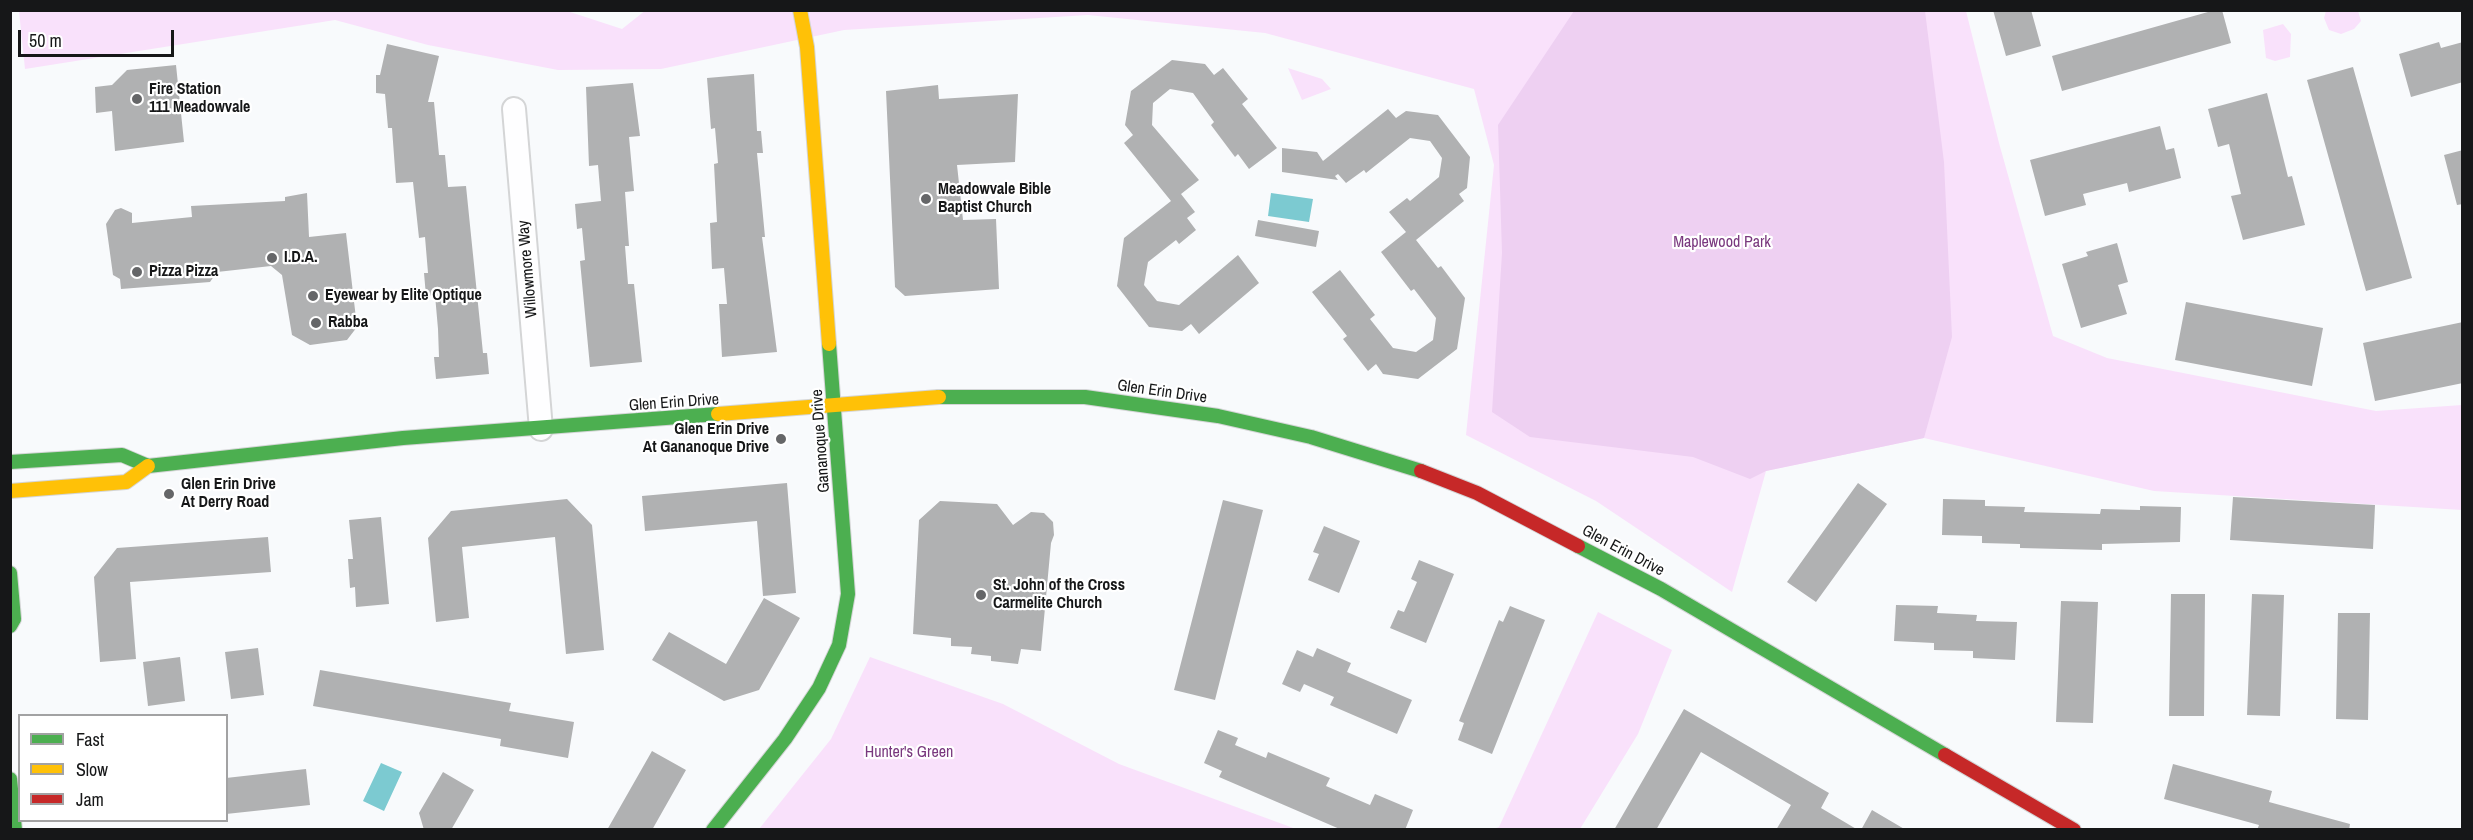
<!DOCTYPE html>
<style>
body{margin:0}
#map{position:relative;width:2473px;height:840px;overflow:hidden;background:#f8fafc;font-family:"Archivo Narrow",sans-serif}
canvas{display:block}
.frame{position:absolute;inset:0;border:12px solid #161718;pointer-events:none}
.legend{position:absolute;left:18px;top:714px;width:210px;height:108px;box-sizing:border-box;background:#fff;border:2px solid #a2a2a3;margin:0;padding:8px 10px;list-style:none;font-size:18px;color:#161718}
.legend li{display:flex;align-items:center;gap:12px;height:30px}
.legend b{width:30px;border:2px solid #a2a2a3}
.scale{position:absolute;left:18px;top:30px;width:156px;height:27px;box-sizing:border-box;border:3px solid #161718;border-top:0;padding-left:8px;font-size:18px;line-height:21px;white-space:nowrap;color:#161718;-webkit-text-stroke:4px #fff;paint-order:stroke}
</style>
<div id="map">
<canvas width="2473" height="840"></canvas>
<div class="frame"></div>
<ul class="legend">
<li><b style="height:8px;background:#4caf50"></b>Fast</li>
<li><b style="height:8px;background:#ffc107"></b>Slow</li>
<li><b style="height:8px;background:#c62828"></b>Jam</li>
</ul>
<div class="scale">50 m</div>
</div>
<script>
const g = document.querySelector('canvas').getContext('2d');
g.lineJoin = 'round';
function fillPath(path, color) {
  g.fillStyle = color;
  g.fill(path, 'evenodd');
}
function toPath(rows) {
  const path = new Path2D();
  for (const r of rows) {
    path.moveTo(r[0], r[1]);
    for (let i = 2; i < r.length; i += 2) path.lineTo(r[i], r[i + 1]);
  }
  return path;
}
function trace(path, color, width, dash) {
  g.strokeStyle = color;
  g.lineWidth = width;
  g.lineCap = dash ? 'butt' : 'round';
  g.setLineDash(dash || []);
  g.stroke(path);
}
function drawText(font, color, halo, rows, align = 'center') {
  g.font = font + ' "Archivo Narrow",sans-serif';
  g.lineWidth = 4.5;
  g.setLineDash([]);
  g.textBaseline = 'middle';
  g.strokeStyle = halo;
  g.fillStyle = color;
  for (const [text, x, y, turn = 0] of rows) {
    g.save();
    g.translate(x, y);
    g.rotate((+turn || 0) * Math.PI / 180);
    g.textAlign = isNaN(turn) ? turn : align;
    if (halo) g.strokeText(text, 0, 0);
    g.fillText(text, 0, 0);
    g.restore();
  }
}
fillPath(toPath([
 [564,10,622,29,646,10,1966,11,1999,143,2053,336,2107,358,2376,411,2462,405,2462,510,2154,491,1924,438,1766,471,1732,592,1596,501,1466,435,1494,165,1474,89,1265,33,1088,15,844,30,661,69,558,70,428,45,335,20,25,69,19,11],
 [2326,11,2358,11,2361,21,2354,29,2341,34,2329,30,2324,18],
 [2283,24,2291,34,2290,57,2275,61,2266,58,2263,30],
 [1288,68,1322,79,1331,89,1302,100],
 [1598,612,1672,650,1638,734,1580,829,1493,829,1499,827],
 [870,657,1003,704,1119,764,1296,829,759,829,831,739]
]), '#f9e1fb');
fillPath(toPath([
 [1574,11,1925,11,1944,162,1952,337,1924,438,1766,471,1750,479,1693,457,1530,437,1492,412,1502,253,1498,125]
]), '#eed0f2');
fillPath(toPath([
 [1271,193,1313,199,1309,222,1268,216],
 [381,763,402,772,384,811,363,801]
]), '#7ccad1');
fillPath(toPath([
 [1993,10,2031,10,2041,46,2006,56],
 [2215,10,2222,10,2231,43,2062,91,2052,56],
 [2439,42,2441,48,2463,42,2463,82,2411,97,2399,54],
 [387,44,439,56,428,102,434,102,439,155,445,155,448,187,466,186,483,353,487,353,489,374,436,379,434,357,439,357,438,329,435,295,426,296,424,273,428,273,425,237,419,238,413,182,396,183,392,128,388,128,385,94,376,93,376,75,380,75],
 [1172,60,1205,64,1214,75,1223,68,1248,99,1242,104,1277,148,1249,169,1238,154,1235,157,1211,125,1214,122,1193,93,1170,89,1153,103,1152,125,1199,180,1181,194,1195,212,1187,218,1196,230,1179,244,1176,240,1148,262,1144,285,1157,301,1179,305,1238,255,1259,283,1199,334,1191,324,1182,331,1149,327,1117,286,1124,238,1171,201,1124,143,1133,135,1125,125,1131,91],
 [176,65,184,142,115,151,112,111,96,113,95,87,112,85,127,70],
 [2353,67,2412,278,2366,291,2307,80],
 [754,74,757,131,761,131,763,153,757,153,765,237,762,237,777,352,722,357,719,304,727,304,724,268,712,269,710,223,717,222,714,164,718,163,715,128,711,129,707,78],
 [633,83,640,136,629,137,634,191,625,192,629,246,625,246,628,284,634,284,642,362,590,367,580,261,585,260,582,228,577,229,575,204,601,201,598,165,589,166,586,87],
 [938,85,939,99,1018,94,1015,162,957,165,963,220,996,219,999,289,905,296,895,287,886,91],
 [2267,93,2288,177,2292,176,2305,225,2243,240,2231,196,2241,194,2229,144,2218,147,2208,109],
 [1388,109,1396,118,1406,111,1438,115,1470,157,1467,188,1459,194,1464,201,1416,240,1438,268,1441,266,1465,298,1457,349,1418,379,1383,374,1376,364,1368,371,1343,339,1347,336,1312,292,1340,270,1375,315,1370,319,1393,348,1416,352,1433,340,1436,318,1414,289,1411,291,1381,252,1406,232,1389,212,1407,198,1410,201,1439,177,1442,158,1430,141,1410,138,1366,173,1364,170,1346,183,1338,174,1335,176,1338,180,1282,172,1282,148,1317,152,1323,161],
 [2160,126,2166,150,2174,148,2181,178,2129,192,2127,183,2083,194,2086,205,2045,216,2030,160],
 [2463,150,2463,204,2457,205,2444,155],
 [307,193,309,237,346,233,357,327,347,340,310,345,292,335,282,275,271,266,217,272,210,282,121,289,120,279,113,275,106,224,115,210,121,208,132,213,132,223,192,217,191,206,285,201,285,197],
 [1258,220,1319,231,1316,247,1255,236],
 [2117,243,2128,282,2118,285,2127,314,2081,328,2062,264,2088,256,2086,252],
 [2186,302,2323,328,2312,386,2175,360],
 [2463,322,2463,383,2375,401,2363,343],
 [787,483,796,593,763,596,757,521,645,531,642,496],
 [1858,483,1887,504,1816,602,1787,582],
 [2233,497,2375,505,2373,549,2230,540],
 [567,499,592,525,604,650,566,654,555,537,462,547,469,618,436,622,428,538,451,511],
 [1943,499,1985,500,1985,506,2025,507,2024,512,2100,514,2101,509,2140,510,2140,506,2181,507,2180,542,2102,544,2102,550,2020,548,2020,544,1982,543,1982,536,1942,535],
 [1223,500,1263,510,1215,700,1174,690],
 [940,501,997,504,1013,525,1031,512,1044,513,1053,522,1054,535,1051,543,1041,651,1021,649,1018,664,991,661,991,656,971,654,972,647,951,646,951,638,913,634,919,520],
 [381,517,389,604,356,607,355,587,350,588,348,559,353,559,349,520],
 [1324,526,1360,541,1339,593,1308,580,1319,554,1313,552],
 [268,537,271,572,130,582,136,659,100,662,94,577,117,548],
 [1419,560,1454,574,1426,643,1390,628,1398,610,1404,612,1417,582,1411,579],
 [2171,594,2205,594,2204,716,2169,716],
 [2252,594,2284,595,2280,716,2247,715],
 [764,598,800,618,759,690,724,701,652,660,669,632,726,664],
 [2061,601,2098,602,2093,723,2056,722],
 [1896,605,1938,606,1937,613,1977,615,1976,621,2017,622,2015,660,1973,658,1973,651,1934,650,1934,643,1894,641],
 [1510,606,1545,620,1492,754,1458,740,1464,723,1459,721,1499,620,1503,622],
 [2338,613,2370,613,2368,720,2336,719],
 [258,648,264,695,231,699,225,652],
 [1317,648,1351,663,1347,672,1412,700,1397,734,1330,705,1334,697,1304,684,1300,692,1282,684,1297,650,1313,657],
 [180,657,185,701,148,706,143,662],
 [320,670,511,703,509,711,574,722,568,758,500,746,501,739,313,706],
 [1684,709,1829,793,1821,808,1858,830,1776,830,1791,805,1701,752,1656,830,1614,830],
 [1218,730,1238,738,1235,745,1266,758,1268,752,1330,778,1326,786,1370,805,1375,794,1413,810,1405,830,1342,830,1219,777,1222,771,1204,763],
 [652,751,686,770,652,830,607,830],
 [2173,764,2272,791,2269,802,2350,824,2349,830,2257,830,2259,825,2164,799],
 [306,769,310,805,226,814,226,778],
 [443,772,474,790,451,830,424,830,419,813],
 [1872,810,1906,830,1861,830]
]), '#b0b1b2');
const street = toPath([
 [514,109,541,429]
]);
const fast = toPath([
 [939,397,1085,397,1218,416,1311,437,1421,471],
 [10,462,122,455,148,466,403,438,718,414],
 [1578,546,1661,589,1945,755],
 [10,573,14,619,10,626],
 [10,779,15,830],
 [713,830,785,739,819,688,839,645,848,594,829,344]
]);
const slow = toPath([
 [800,10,807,47,829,344],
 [718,414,939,397],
 [10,491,126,482,148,466]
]);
const jam = toPath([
 [1421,471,1477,493,1578,546],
 [1945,755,2074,830]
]);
trace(street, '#d4d5d6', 26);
trace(fast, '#d4d5d6', 16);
trace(slow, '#d4d5d6', 16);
trace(jam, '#d4d5d6', 16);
trace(street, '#fefeff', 22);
trace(fast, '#4caf50', 14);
trace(slow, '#ffc107', 14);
trace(jam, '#c62828', 14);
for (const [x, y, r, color] of [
 [137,99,6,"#656668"],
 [926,199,6,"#656668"],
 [272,258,6,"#656668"],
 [137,272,6,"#656668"],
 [313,296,6,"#656668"],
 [316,323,6,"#656668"],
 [781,439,6,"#656668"],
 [169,494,6,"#656668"],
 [981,595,6,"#656668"]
]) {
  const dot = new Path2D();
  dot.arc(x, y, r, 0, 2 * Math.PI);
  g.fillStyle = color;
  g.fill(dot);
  trace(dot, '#fff', 2);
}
drawText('bold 16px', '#161718', '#fff', [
 ["Fire Station",149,90],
 ["111 Meadowvale",149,108],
 ["Meadowvale Bible",938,190],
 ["Baptist Church",938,208],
 ["I.D.A.",284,258],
 ["Pizza Pizza",149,272],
 ["Eyewear by Elite Optique",325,296],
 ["Rabba",328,323],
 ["Glen Erin Drive",769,430,"right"],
 ["At Gananoque Drive",769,448,"right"],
 ["Glen Erin Drive",181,485],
 ["At Derry Road",181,503],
 ["St. John of the Cross",993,586],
 ["Carmelite Church",993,604]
], 'left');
drawText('16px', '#79387e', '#fff', [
 ["Maplewood Park",1722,243],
 ["Hunter's Green",909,753]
]);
drawText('16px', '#161718', '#fff', [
 ["Willowmore Way",528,269,-95],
 ["Glen Erin Drive",1162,392,8],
 ["Glen Erin Drive",674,403,-4],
 ["Gananoque Drive",821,441,-94],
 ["Glen Erin Drive",1623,551,28]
]);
</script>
